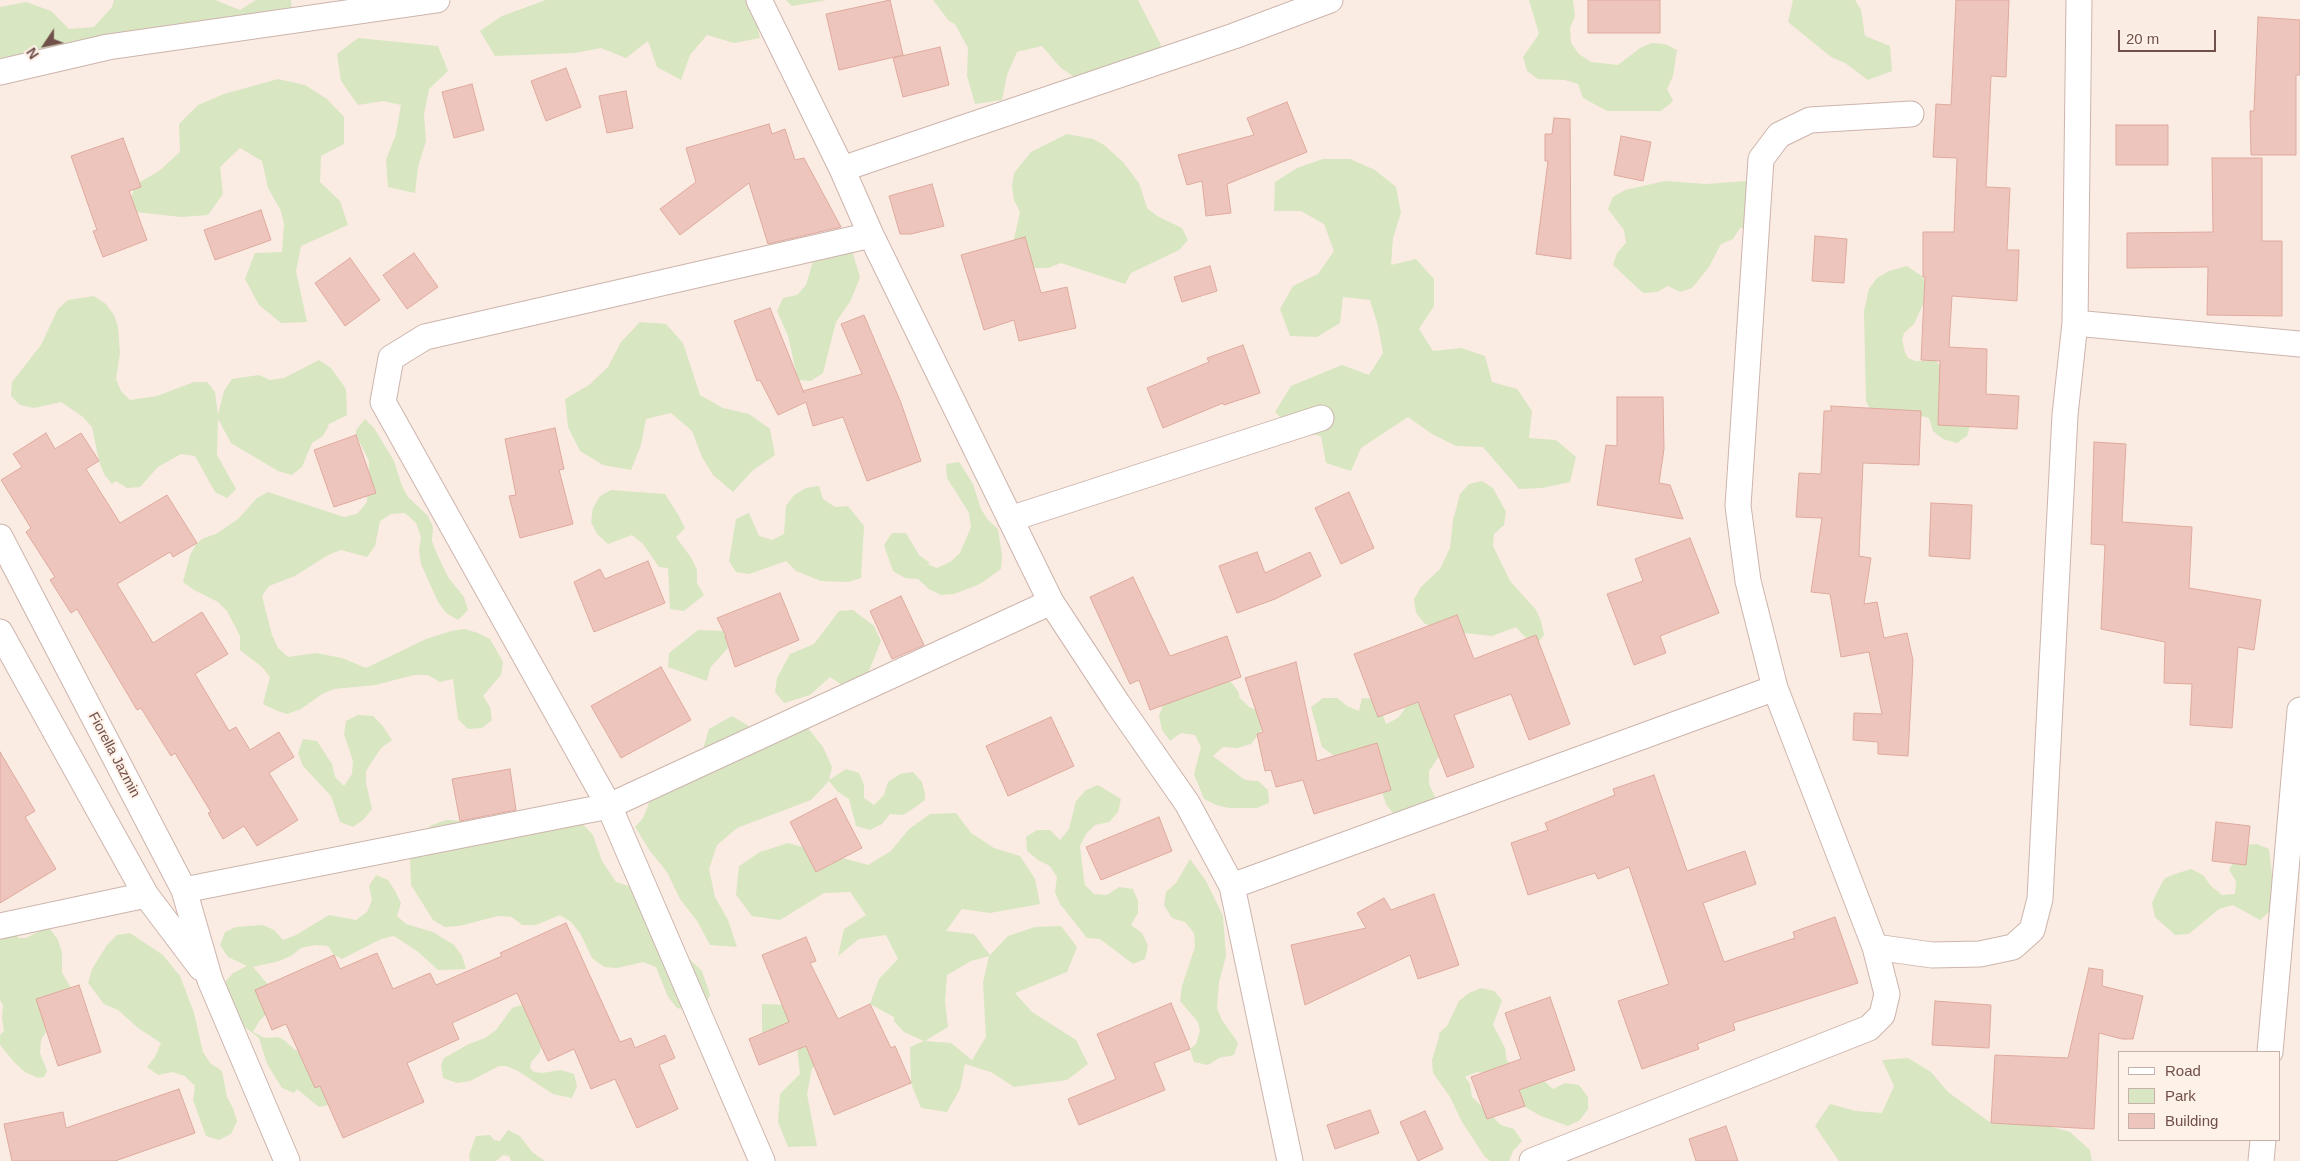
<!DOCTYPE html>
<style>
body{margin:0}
#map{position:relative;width:2300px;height:1161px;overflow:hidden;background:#faece2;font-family:Helvetica,sans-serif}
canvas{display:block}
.legend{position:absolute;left:2118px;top:1051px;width:162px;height:90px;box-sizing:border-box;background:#fef1e8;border:1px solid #c5b1a9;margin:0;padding:6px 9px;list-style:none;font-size:15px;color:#70504a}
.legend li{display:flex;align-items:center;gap:10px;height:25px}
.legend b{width:25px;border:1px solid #c5b1a9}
.north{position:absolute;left:20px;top:20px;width:50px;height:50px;-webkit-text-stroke:4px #fef1e8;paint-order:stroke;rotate:236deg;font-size:14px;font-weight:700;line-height:20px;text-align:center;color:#70504a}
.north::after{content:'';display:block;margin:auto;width:18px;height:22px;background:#70504a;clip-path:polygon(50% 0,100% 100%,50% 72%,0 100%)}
.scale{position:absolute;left:2118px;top:30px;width:98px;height:22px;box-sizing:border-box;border:2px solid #70504a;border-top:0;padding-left:6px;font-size:15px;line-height:18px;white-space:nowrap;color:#70504a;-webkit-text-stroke:4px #fef1e8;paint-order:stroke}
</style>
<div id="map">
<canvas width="2300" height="1161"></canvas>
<ul class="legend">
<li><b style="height:6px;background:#fff"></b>Road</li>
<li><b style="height:14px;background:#d8e6c2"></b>Park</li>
<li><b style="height:14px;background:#eec5bc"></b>Building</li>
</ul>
<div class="north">N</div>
<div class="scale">20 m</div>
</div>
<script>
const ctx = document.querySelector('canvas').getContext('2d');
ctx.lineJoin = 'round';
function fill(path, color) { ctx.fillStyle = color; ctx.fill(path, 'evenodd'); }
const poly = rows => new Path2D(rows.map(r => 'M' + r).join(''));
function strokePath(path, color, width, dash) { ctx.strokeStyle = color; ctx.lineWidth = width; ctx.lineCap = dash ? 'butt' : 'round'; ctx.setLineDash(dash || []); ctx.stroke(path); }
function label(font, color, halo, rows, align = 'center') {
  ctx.font = font + ' Helvetica,sans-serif'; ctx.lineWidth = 4; ctx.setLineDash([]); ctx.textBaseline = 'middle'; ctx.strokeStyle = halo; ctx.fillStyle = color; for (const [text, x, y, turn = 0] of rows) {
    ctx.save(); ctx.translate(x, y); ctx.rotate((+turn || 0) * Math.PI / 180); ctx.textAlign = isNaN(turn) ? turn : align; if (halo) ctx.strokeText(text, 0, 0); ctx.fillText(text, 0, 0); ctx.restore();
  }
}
const green = poly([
 [114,0,215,0,240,10,256,0,291,0,293,22,202,42,177,50,16,66,0,58,0,7,26,2,51,11,69,29,94,27,112,7],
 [546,0,747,0,754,11,760,38,734,43,707,35,690,55,681,80,657,67,648,41,626,58,601,48,575,53,495,56,480,31,502,16],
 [786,0,827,0,792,6],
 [933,0,1138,0,1161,45,1158,70,1081,82,1060,67,1042,46,1017,52,1007,75,1002,100,975,104,967,76,968,48,955,24,949,21],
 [1529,0,1573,0,1575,16,1570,28,1571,43,1579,54,1591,62,1618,65,1640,48,1652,43,1665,44,1677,50,1673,76,1667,89,1673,100,1671,103,1661,111,1607,111,1583,98,1578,84,1565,80,1538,79,1527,71,1523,57,1539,34],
 [1793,0,1855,0,1861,10,1865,36,1890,46,1892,71,1868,80,1845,63,1831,57,1788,22],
 [358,38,438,46,448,71,429,89,424,114,426,141,418,167,415,193,388,187,386,160,396,134,401,105,383,101,358,105,341,81,337,54],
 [278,79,305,85,327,99,344,117,344,144,321,156,320,182,340,201,348,225,301,246,296,271,307,322,281,323,259,305,245,279,255,253,282,252,284,224,281,211,268,188,262,161,240,148,220,167,223,194,208,215,181,217,127,211,135,185,159,171,180,152,179,124,198,105,224,94],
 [1067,134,1093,139,1104,145,1123,162,1139,183,1147,208,1157,216,1182,228,1188,240,1179,250,1131,273,1125,284,1061,263,1048,268,1035,268,1022,265,1015,253,1014,239,1020,212,1014,200,1012,186,1014,173,1031,152],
 [1323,159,1350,159,1375,170,1396,187,1401,213,1393,238,1391,265,1416,259,1434,279,1434,306,1419,329,1433,351,1461,348,1485,356,1492,382,1517,389,1532,411,1529,438,1556,440,1576,457,1570,482,1542,488,1519,489,1483,447,1456,446,1432,434,1408,417,1361,448,1351,471,1326,463,1321,436,1295,431,1275,412,1291,386,1342,365,1369,375,1383,353,1378,326,1370,300,1343,297,1340,323,1317,337,1290,336,1280,309,1293,286,1318,274,1334,251,1324,224,1301,211,1274,211,1275,182,1297,168],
 [1665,181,1706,184,1746,181,1755,191,1753,227,1740,228,1733,239,1721,244,1709,267,1692,288,1680,292,1668,286,1657,292,1643,293,1613,265,1617,253,1626,243,1624,230,1608,209,1613,197,1625,190],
 [852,251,860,277,851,300,836,322,823,373,811,381,798,380,788,336,777,311,783,298,797,295,806,285,814,258],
 [1907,266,1923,277,1927,288,1925,300,1914,324,1904,333,1902,340,1905,352,1908,358,1915,361,1936,361,1940,366,1971,422,1967,436,1957,443,1943,439,1933,431,1929,418,1922,416,1920,422,1872,414,1866,401,1864,311,1869,289,1877,278,1889,271],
 [94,296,106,304,114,315,118,327,120,353,116,379,121,391,130,400,157,396,194,382,207,382,215,392,218,415,224,391,232,379,259,375,270,380,284,378,319,360,331,368,346,389,347,415,327,425,329,425,323,436,312,443,302,467,292,475,278,471,231,443,218,419,217,455,236,489,227,498,215,492,195,456,181,454,158,467,140,487,127,488,116,481,112,484,104,474,99,461,92,427,83,417,61,402,34,408,20,405,11,396,12,382,41,345,58,309,68,300],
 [640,322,666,324,683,343,700,395,723,408,749,414,770,429,775,455,752,471,733,492,713,475,702,457,692,431,671,413,646,419,641,445,631,470,603,465,580,451,568,427,565,399,589,385,608,367,621,342],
 [365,419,374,428,394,461,402,486,408,497,428,516,433,527,432,541,437,554,448,577,464,597,468,610,458,620,446,613,438,602,421,564,419,550,421,537,416,523,405,513,391,514,380,521,375,546,367,557,341,550,328,555,295,576,269,586,262,596,272,635,278,648,288,657,316,653,342,658,366,668,426,639,451,631,465,629,478,633,490,639,503,662,501,675,483,696,490,707,492,720,482,728,468,729,458,719,453,679,440,682,428,675,414,675,375,685,334,689,322,694,301,709,287,714,275,710,263,704,270,677,262,667,240,650,240,636,227,611,218,602,194,590,183,582,190,555,197,543,204,538,216,534,238,519,257,498,268,492,344,517,357,514,367,502,369,461,356,435,356,430],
 [959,462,973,484,981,509,988,520,998,529,1002,556,1001,569,980,584,954,594,941,595,929,589,918,579,905,578,893,571,884,545,892,533,906,533,919,555,930,563,927,564,937,568,950,562,960,553,971,527,969,513,947,478,946,464],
 [1482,481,1493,488,1506,512,1504,525,1494,534,1493,546,1510,581,1536,610,1541,621,1544,635,1536,645,1525,637,1516,627,1492,636,1465,633,1453,639,1424,623,1416,613,1414,599,1421,587,1440,569,1450,548,1453,520,1460,494,1469,484],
 [819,486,823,499,835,507,848,506,864,526,861,578,848,582,821,581,796,571,786,561,749,574,736,572,729,561,736,519,749,513,759,536,772,540,784,534,786,506,794,495,806,488],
 [611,490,665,494,679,516,685,528,676,537,692,559,697,570,697,583,704,595,684,611,670,609,668,568,659,567,643,544,632,535,608,544,597,534,591,522,593,508,600,496],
 [853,610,874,626,881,641,866,678,842,685,830,677,810,695,784,703,775,692,777,678,790,654,814,644,839,611],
 [698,630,724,631,728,648,710,668,707,681,668,667,669,653],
 [1221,675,1232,683,1239,693,1239,697,1249,707,1261,712,1266,724,1251,744,1237,748,1223,747,1213,756,1245,780,1258,781,1268,790,1269,803,1257,808,1229,808,1216,805,1204,799,1194,774,1201,747,1195,735,1181,733,1170,741,1162,730,1159,716,1164,703],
 [1323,698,1337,698,1347,706,1359,711,1362,698,1377,699,1386,724,1398,718,1406,707,1418,702,1443,750,1429,771,1429,784,1440,808,1394,815,1386,804,1381,789,1346,755,1333,755,1322,747,1311,707],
 [358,715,373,716,382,725,392,740,381,748,366,771,366,783,372,809,364,819,353,827,340,822,331,796,303,766,298,753,303,739,317,741,332,764,335,777,344,786,352,774,353,761,344,734,346,721],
 [732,716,754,729,807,727,823,747,832,767,829,780,846,769,859,773,864,785,864,798,874,805,884,795,888,782,900,774,913,772,922,782,925,794,925,800,914,808,903,815,890,814,882,824,870,830,856,826,849,799,837,791,829,781,811,800,737,828,717,845,709,869,715,897,728,920,737,947,710,945,697,921,680,899,667,872,650,851,635,827,643,818,653,793,701,756,709,729],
 [1098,785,1121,799,1118,812,1109,822,1095,825,1086,834,1080,846,1083,872,1085,885,1094,894,1107,895,1119,887,1133,889,1138,901,1138,913,1131,925,1142,933,1148,946,1145,959,1133,964,1100,939,1087,938,1060,904,1055,892,1057,877,1050,866,1038,860,1027,851,1026,837,1037,830,1050,830,1060,840,1069,829,1076,801,1086,790],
 [956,813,971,833,994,848,1020,856,1035,879,1040,904,990,913,962,909,946,931,974,934,990,955,1008,936,1035,927,1061,926,1077,947,1067,972,1015,993,1032,1012,1076,1040,1088,1064,1067,1080,1014,1087,991,1072,965,1064,960,1089,947,1112,921,1108,911,1083,910,1047,924,1041,904,1032,894,1021,894,1017,870,1004,879,979,898,959,886,935,859,939,838,956,844,929,866,915,850,892,824,893,780,920,752,916,736,895,739,866,760,852,788,843,868,865,891,851,909,829,930,814],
 [989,956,983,983,986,1037,972,1060,951,1043,925,1041,948,1027,945,1002,947,975,971,961],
 [576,817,593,835,602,861,616,882,641,890,683,953,702,971,710,995,704,1007,691,1011,677,1008,668,997,656,967,643,962,617,968,604,967,592,958,580,933,571,922,560,915,536,925,522,925,512,917,498,916,459,926,445,927,433,920,411,885,410,858,421,833,432,825,446,820,484,822],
 [2257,844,2269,849,2275,901,2268,913,2260,920,2233,905,2219,909,2189,934,2175,935,2155,917,2152,903,2158,890,2165,878,2178,873,2191,869,2203,875,2211,886,2222,895,2235,894,2236,881,2229,870,2243,845],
 [1190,859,1206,881,1223,916,1226,956,1219,982,1217,1008,1222,1020,1238,1043,1234,1055,1219,1058,1208,1065,1194,1062,1190,1049,1196,1044,1200,1031,1198,1022,1180,1001,1182,986,1195,947,1194,933,1185,922,1172,918,1164,905,1166,892,1176,883],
 [376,875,388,880,395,891,401,903,397,916,406,924,433,932,454,945,462,956,466,969,438,970,417,951,394,936,381,939,342,959,334,955,328,946,315,945,301,948,291,956,279,961,253,967,272,989,274,1007,260,1020,253,1032,265,1038,278,1037,284,1040,294,1049,305,1055,329,1099,328,1105,319,1107,297,1089,294,1093,282,1088,267,1064,259,1038,237,1021,224,983,233,973,247,966,228,957,220,945,225,932,236,927,263,925,274,930,283,940,296,935,329,915,356,920,367,912,372,900,369,886],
 [44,929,50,929,58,940,62,953,62,973,72,989,41,1040,40,1053,47,1071,44,1077,38,1078,25,1072,15,1063,0,1045,0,1035,4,1031,2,1018,3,1005,0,1000,0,932,14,934,19,938,26,938],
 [130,933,163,955,180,976,194,1013,203,1052,210,1063,222,1071,227,1097,233,1108,237,1121,231,1134,219,1140,206,1136,193,1100,195,1086,185,1076,172,1072,158,1075,147,1067,155,1057,161,1043,138,1028,118,1010,104,1004,88,983,92,969,107,945,117,935],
 [1481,988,1494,991,1502,1000,1493,1025,1505,1048,1507,1061,1543,1080,1553,1089,1565,1083,1579,1085,1588,1097,1588,1109,1580,1120,1568,1126,1541,1116,1518,1103,1489,1074,1477,1072,1465,1077,1470,1084,1472,1097,1501,1125,1514,1129,1522,1141,1513,1151,1509,1161,1490,1161,1485,1157,1462,1122,1450,1097,1433,1073,1432,1060,1440,1034,1437,1035,1447,1026,1459,1001,1469,993],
 [525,1004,537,1024,534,1030,541,1046,540,1052,531,1062,530,1068,534,1072,542,1073,561,1070,574,1074,577,1086,572,1098,553,1094,518,1071,506,1066,499,1066,470,1081,457,1083,443,1078,441,1065,444,1058,469,1044,485,1038,496,1030,512,1008],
 [762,1004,789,1005,819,1063,812,1068,807,1094,817,1146,788,1147,778,1122,780,1094,800,1074,797,1046,777,1027,762,1033],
 [1908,1058,1931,1072,1948,1092,1991,1123,2045,1125,2070,1132,2090,1150,2092,1161,1839,1161,1815,1126,1830,1104,1856,1111,1882,1113,1894,1086,1882,1060],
 [508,1130,520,1136,532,1152,545,1161,511,1161,509,1156,503,1155,496,1161,470,1161,469,1155,476,1136,490,1135,494,1140,500,1141]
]);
const building = poly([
 [890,0,903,55,839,70,826,14,890,0],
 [1588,0,1660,0,1660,33,1588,33,1588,0],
 [1956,0,2009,0,2006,77,1991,76,1986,187,2010,188,2007,250,2019,250,2017,301,1952,296,1949,347,1987,349,1986,394,2019,396,2017,429,1938,425,1940,361,1921,360,1925,277,1923,277,1923,232,1954,232,1957,158,1933,157,1936,104,1951,105,1956,0],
 [2258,17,2300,20,2300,75,2296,75,2296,155,2251,155,2250,111,2254,111,2258,17],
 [940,47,949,85,903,97,893,58,940,47],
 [566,68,581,107,546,121,531,81,566,68],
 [472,84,484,130,454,138,442,92,472,84],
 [626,91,633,128,607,133,599,96,626,91],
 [1287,102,1307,152,1227,184,1231,213,1206,216,1202,181,1187,185,1178,155,1254,135,1247,118,1287,102],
 [1554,118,1570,119,1571,259,1536,254,1548,161,1545,161,1545,134,1552,134,1554,118],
 [769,124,772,134,785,129,795,160,804,158,841,227,768,244,749,183,680,235,660,209,696,182,686,148,769,124],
 [2116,125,2168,125,2168,165,2116,165,2116,125],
 [1621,136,1651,142,1643,181,1614,175,1621,136],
 [123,138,141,187,129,191,147,240,103,257,93,231,97,230,71,156,123,138],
 [2212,158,2262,158,2262,241,2282,241,2282,316,2207,315,2208,267,2127,268,2127,233,2213,232,2212,158],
 [932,184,944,226,911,234,900,234,889,196,932,184],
 [261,210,271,240,215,260,204,230,261,210],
 [1815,236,1847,239,1844,283,1812,281,1815,236],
 [1025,237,1041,293,1067,287,1076,328,1019,341,1014,320,984,330,961,255,1025,237],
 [414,253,438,287,407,309,383,275,414,253],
 [350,258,380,300,345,326,315,283,350,258],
 [1210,266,1217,291,1182,302,1174,277,1210,266],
 [770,308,804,393,803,391,862,374,841,324,864,315,901,403,921,461,867,481,843,417,813,426,806,402,778,415,760,380,757,381,734,321,770,308],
 [1243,345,1260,393,1224,405,1223,403,1163,428,1147,388,1209,362,1207,358,1243,345],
 [1617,397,1663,397,1664,449,1659,483,1670,485,1683,519,1597,505,1606,445,1617,446,1617,397],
 [1831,406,1921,411,1919,465,1863,463,1859,556,1871,558,1864,604,1877,602,1884,638,1907,633,1913,660,1908,756,1878,754,1878,742,1853,740,1854,713,1882,714,1869,652,1841,657,1830,594,1811,592,1822,518,1796,517,1799,473,1821,474,1824,411,1831,411,1831,406],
 [555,428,564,469,559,470,573,524,520,538,509,496,516,495,505,439,555,428],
 [46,433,55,449,81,433,99,461,86,469,120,523,167,495,197,543,173,557,170,552,117,584,153,643,202,612,228,654,195,674,229,731,236,727,250,750,279,732,294,757,269,773,298,820,257,846,244,826,223,839,208,813,211,812,175,753,171,756,141,708,137,710,77,609,71,613,50,580,55,577,26,532,31,528,1,480,22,467,13,454,46,433],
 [356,435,376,493,334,507,314,450,356,435],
 [2094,442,2126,444,2122,522,2192,527,2189,588,2261,600,2254,650,2238,647,2232,728,2190,725,2192,684,2164,683,2165,642,2101,629,2105,545,2091,544,2094,442],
 [1349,492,1374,548,1341,564,1315,508,1349,492],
 [1931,503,1972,505,1970,559,1929,556,1931,503],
 [1690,538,1719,613,1660,636,1666,653,1634,665,1607,594,1643,581,1635,559,1690,538],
 [1257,552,1265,573,1310,552,1321,576,1275,599,1237,613,1219,566,1257,552],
 [648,561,665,603,594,632,574,582,600,569,605,579,648,561],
 [1133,577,1170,656,1227,636,1241,677,1150,710,1139,680,1130,684,1090,597,1133,577],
 [780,593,799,640,735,667,725,636,726,636,717,618,780,593],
 [901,596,924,645,892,659,870,611,901,596],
 [1457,615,1474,659,1536,635,1570,724,1529,740,1511,694,1454,715,1474,767,1447,777,1418,702,1378,717,1354,654,1457,615],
 [1296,662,1317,761,1377,743,1391,790,1314,814,1303,780,1276,787,1271,770,1265,771,1257,734,1263,732,1245,678,1296,662],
 [661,667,691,720,621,758,591,706,661,667],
 [1051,717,1074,766,1008,796,986,746,1051,717],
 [0,752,35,811,25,817,56,869,0,903,0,752],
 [510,769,516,810,460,821,452,779,510,769],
 [1654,775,1687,871,1745,851,1756,884,1703,903,1724,962,1795,938,1793,932,1835,917,1858,983,1733,1023,1735,1030,1697,1044,1699,1049,1642,1069,1618,1001,1669,984,1629,867,1598,879,1595,873,1528,895,1511,843,1548,830,1545,823,1615,795,1613,789,1654,775],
 [836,798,862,848,816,872,790,822,836,798],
 [1159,817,1172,851,1101,880,1086,847,1159,817],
 [2216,822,2250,826,2246,865,2212,861,2216,822],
 [1434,894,1459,965,1418,979,1410,955,1305,1005,1291,945,1366,928,1357,913,1384,898,1391,910,1434,894],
 [566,923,620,1042,631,1038,635,1048,665,1035,675,1058,659,1065,678,1109,637,1128,615,1079,591,1089,574,1049,548,1061,517,993,452,1023,459,1039,407,1063,424,1102,343,1138,320,1086,315,1088,286,1024,272,1030,255,990,334,955,340,969,377,953,393,989,430,973,436,985,502,956,500,953,566,923],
 [806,937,816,961,810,963,838,1019,870,1004,891,1048,895,1046,911,1083,834,1115,806,1046,759,1065,749,1039,789,1022,762,955,806,937],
 [2089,968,2103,970,2102,986,2143,996,2133,1039,2122,1039,2099,1033,2094,1129,1991,1123,1995,1055,2068,1058,2089,968],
 [79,985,101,1052,58,1066,36,999,79,985],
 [1550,997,1575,1070,1519,1090,1525,1106,1487,1119,1471,1077,1521,1059,1505,1013,1550,997],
 [1935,1001,1991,1005,1989,1048,1932,1045,1935,1001],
 [1171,1003,1190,1049,1154,1063,1165,1090,1079,1125,1068,1099,1116,1079,1097,1034,1171,1003],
 [179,1089,195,1133,115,1161,12,1161,4,1124,63,1112,66,1128,179,1089],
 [1370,1110,1379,1133,1335,1149,1327,1125,1370,1110],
 [1425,1111,1443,1149,1418,1161,1400,1122,1425,1111],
 [1726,1126,1738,1161,1696,1161,1689,1139,1726,1126]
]);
const minor = poly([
 [759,0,842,169,871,235,1051,602,1118,704,1187,803,1232,886,1290,1161],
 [0,72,108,47,437,0],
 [842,169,1234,36,1330,0],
 [871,235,425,337,391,358,383,402,609,806,1051,602],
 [2075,323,2300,344],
 [1010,519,1321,418],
 [0,537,184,890,210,980,287,1161],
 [0,632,146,895,201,968],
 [1232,886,1775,688],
 [184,890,609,806,762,1161],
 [0,926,146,895],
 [1875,947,1932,955,1980,954,2013,947,2032,930,2040,899,2065,415,2075,323,2079,0],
 [2270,1052,2300,710],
 [1532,1161,1869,1028,1882,1015,1887,994,1875,947,1775,688,1748,581,1738,506,1761,159,1779,135,1810,120,1911,114],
 [2261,1161,2263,1140]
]);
const streetNames = [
 ["Fiorella Jazmin",114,755,62]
];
fill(green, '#d8e6c2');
fill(building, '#eec5bc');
strokePath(building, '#dfa99d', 1);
strokePath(minor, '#cdb4ad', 27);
strokePath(minor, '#fff', 25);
label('14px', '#70504a', '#fef1e8', streetNames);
</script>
